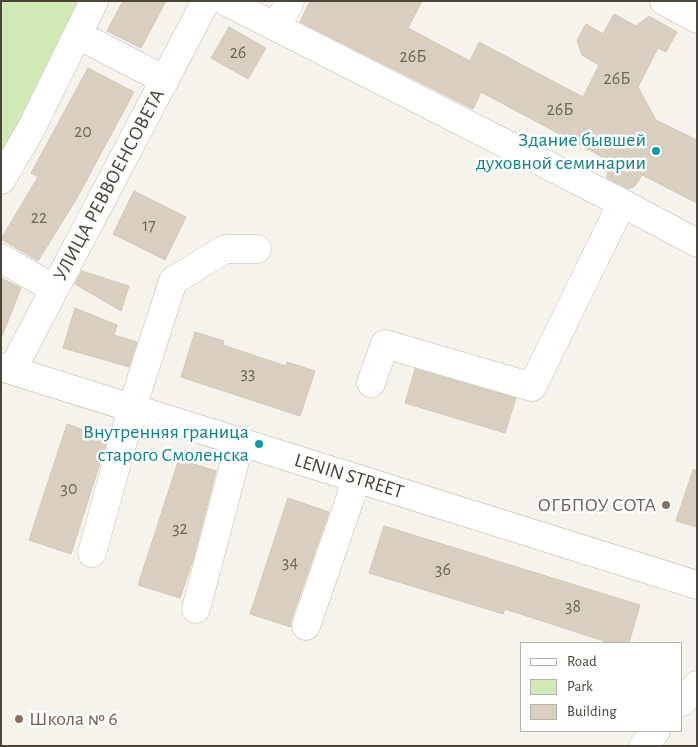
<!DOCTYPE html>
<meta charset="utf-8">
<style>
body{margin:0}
#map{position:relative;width:698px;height:747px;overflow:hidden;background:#f6f3ec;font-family:"Alegreya Sans",sans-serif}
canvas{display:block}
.frame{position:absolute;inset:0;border:2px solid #4b4439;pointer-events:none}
.legend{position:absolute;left:520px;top:642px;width:162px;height:90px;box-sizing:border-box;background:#fff;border:1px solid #b7b4b0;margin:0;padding:6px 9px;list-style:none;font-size:15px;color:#4b4439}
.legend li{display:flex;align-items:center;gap:10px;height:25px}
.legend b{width:25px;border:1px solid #b7b4b0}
</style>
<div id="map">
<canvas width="698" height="747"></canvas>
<div class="frame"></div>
<ul class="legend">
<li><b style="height:6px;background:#fff"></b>Road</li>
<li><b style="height:14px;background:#d2eab5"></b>Park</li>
<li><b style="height:14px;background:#d8cfc1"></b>Building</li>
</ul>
</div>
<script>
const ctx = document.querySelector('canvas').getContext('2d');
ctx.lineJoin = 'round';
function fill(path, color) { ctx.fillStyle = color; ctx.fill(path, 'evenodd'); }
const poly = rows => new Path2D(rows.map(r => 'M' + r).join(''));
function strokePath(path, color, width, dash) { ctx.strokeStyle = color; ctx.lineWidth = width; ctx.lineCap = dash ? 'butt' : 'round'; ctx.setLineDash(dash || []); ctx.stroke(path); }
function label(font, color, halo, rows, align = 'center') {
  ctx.font = font + ' "Alegreya Sans",sans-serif'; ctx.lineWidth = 5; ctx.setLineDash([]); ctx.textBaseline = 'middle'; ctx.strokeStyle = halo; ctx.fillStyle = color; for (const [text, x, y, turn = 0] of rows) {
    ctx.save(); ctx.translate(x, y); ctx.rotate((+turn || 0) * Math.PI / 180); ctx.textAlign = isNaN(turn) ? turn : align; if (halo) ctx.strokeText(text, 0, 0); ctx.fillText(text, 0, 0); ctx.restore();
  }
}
const green = poly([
 [1,1,87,1,1,158]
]);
const building = poly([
 [123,1,166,1,141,48,107,31,123,1],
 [310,1,422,1,408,28,470,61,479,42,583,97,599,65,582,55,577,40,586,24,603,34,614,14,636,26,649,16,677,32,666,52,658,48,638,87,656,120,697,140,697,203,642,175,635,186,629,189,607,178,608,160,481,92,473,109,300,22,310,1],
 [229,27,266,48,248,79,211,58,229,27],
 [88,68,134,92,77,198,38,261,1,239,38,177,31,173,88,68],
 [134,191,186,217,165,260,113,234,134,191],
 [82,271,129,286,121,311,75,284,82,271],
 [1,278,21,288,2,336,1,336,1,278],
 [75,308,117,325,114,335,137,342,129,367,63,348,75,308],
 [195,332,224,341,223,345,286,366,287,362,315,371,300,416,181,377,195,332],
 [415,369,516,398,505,433,405,403,415,369],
 [67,424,108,438,71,554,29,540,67,424],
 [179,459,216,471,193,560,180,598,138,585,179,459],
 [693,470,697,470,697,527,676,521,693,470],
 [288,498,329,512,291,621,291,627,250,614,288,498],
 [384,526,640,605,629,643,610,643,505,609,503,614,369,573,384,526]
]);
const minor = poly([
 [225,1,622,203,532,387,385,344,371,383],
 [664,1,697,19],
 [276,27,290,1],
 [78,35,165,80],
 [1,180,30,131,94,1],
 [622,203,697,243],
 [1,258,54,289],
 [1,367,697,585],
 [12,370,206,1],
 [92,553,132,408,173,281,225,249,257,249],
 [196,609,240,442],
 [306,626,350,499,355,478],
 [682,702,697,685],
 [643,746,656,731]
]);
const markers = [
 [656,151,5,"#0f9aa8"],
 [259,444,5,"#0f9aa8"],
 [666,505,5,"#8d6e63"],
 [19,719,5,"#8d6e63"]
];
const numberNames = [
 ["26",238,53],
 ["26Б",413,57],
 ["26Б",617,79],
 ["26Б",560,110],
 ["20",83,132],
 ["22",39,218],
 ["17",149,226],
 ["33",248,374],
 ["30",69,489],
 ["32",180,529],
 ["34",290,563],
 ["36",443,570],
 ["38",573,607]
];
const cultureNames = [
 ["Здание бывшей",646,140],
 ["духовной семинарии",646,163],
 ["Внутренняя граница",249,432],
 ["старого Смоленска",249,455]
];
const streetNames = [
 ["УЛИЦА РЕВВОЕНСОВЕТА",109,185,-62],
 ["LENIN STREET",349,476,17]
];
const educationNames = [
 ["ОГБПОУ СОТА",656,505],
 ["Школа № 6",29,719,"left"]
];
fill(green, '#d2eab5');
fill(building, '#d8cfc1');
strokePath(building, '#d3c7b4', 1);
strokePath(minor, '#c2bbae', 29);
strokePath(minor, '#fff', 28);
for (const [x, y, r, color] of markers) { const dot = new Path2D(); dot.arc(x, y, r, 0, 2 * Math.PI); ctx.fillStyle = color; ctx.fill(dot); strokePath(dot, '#fff', 2); }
label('18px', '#6e675b', null, numberNames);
label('20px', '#0d838f', '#fff', cultureNames, 'right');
label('20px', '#4b4439', '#fff', streetNames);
label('20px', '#785e54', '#fff', educationNames, 'right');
</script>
